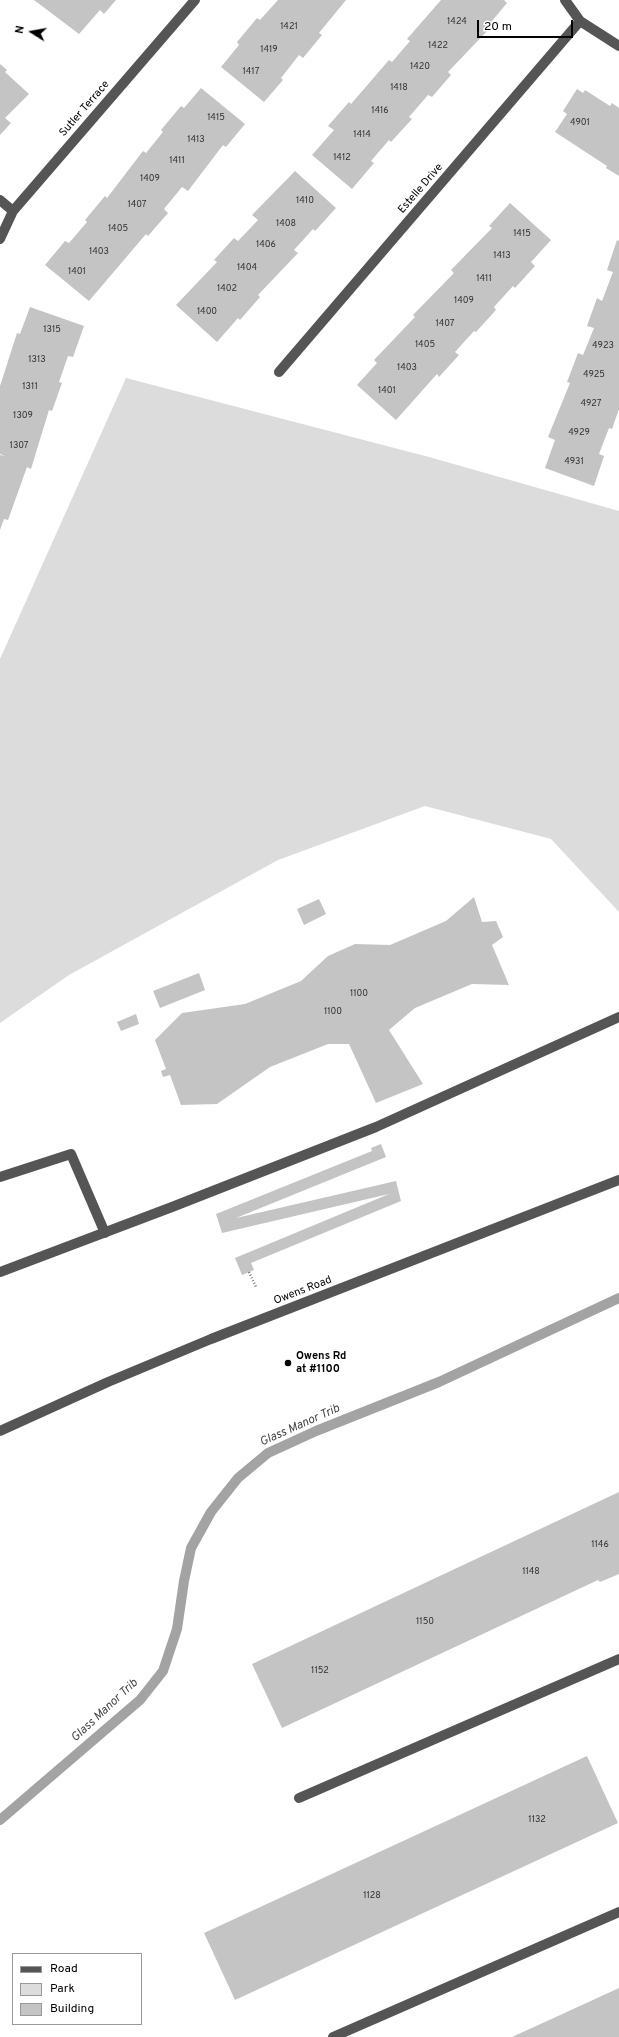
<!DOCTYPE html>
<style>
body{margin:0}
#map{position:relative;width:619px;height:2037px;overflow:hidden;background:#fff;font-family:Overpass,sans-serif}
canvas{display:block}
.legend{position:absolute;left:12px;top:1953px;width:130px;height:72px;box-sizing:border-box;background:#fff;border:1px solid #999;margin:0;padding:5px 7px;list-style:none;font-size:12px;color:#000}
.legend li{display:flex;align-items:center;gap:8px;height:20px}
.legend b{width:20px;border:1px solid #999}
.north{position:absolute;left:12px;top:12px;width:40px;height:40px;-webkit-text-stroke:3px #fff;paint-order:stroke;rotate:281deg;font-size:11px;font-weight:700;line-height:16px;text-align:center;color:#000}
.north::after{content:'';display:block;margin:auto;width:14px;height:18px;background:#000;clip-path:polygon(50% 0,100% 100%,50% 72%,0 100%)}
.scale{position:absolute;left:477px;top:20px;width:96px;height:18px;box-sizing:border-box;border:2px solid #000;border-top:0;padding-left:5px;font-size:12px;line-height:14px;white-space:nowrap;color:#000;-webkit-text-stroke:3px #fff;paint-order:stroke}
</style>
<div id="map">
<canvas width="619" height="2037"></canvas>
<ul class="legend">
<li><b style="height:5px;background:#555"></b>Road</li>
<li><b style="height:11px;background:#dcdcdc"></b>Park</li>
<li><b style="height:11px;background:#c4c4c4"></b>Building</li>
</ul>
<div class="north">N</div>
<div class="scale">20 m</div>
</div>
<script>
const ctx = document.querySelector('canvas').getContext('2d');
ctx.lineJoin = 'round';
function fill(path, color) { ctx.fillStyle = color; ctx.fill(path, 'evenodd'); }
const poly = rows => new Path2D(rows.map(r => 'M' + r).join(''));
function strokePath(path, color, width, dash) { ctx.strokeStyle = color; ctx.lineWidth = width; ctx.lineCap = dash ? 'butt' : 'round'; ctx.setLineDash(dash || []); ctx.stroke(path); }
function label(font, color, halo, rows, align = 'center') {
  ctx.font = font + ' Overpass,sans-serif'; ctx.lineWidth = 4; ctx.setLineDash([]); ctx.textBaseline = 'middle'; ctx.strokeStyle = halo; ctx.fillStyle = color; for (const [text, x, y, turn = 0] of rows) {
    ctx.save(); ctx.translate(x, y); ctx.rotate((+turn || 0) * Math.PI / 180); ctx.textAlign = isNaN(turn) ? turn : align; if (halo) ctx.strokeText(text, 0, 0); ctx.fillText(text, 0, 0); ctx.restore();
  }
}
const green = poly([
 [126,378,429,457,619,511,619,912,551,839,425,806,278,860,69,975,0,1023,0,659]
]);
const stream = poly([
 [0,1820,140,1700,163,1671,177,1629,184,1581,191,1548,211,1512,238,1478,268,1453,316,1431,439,1382,619,1298]
]);
const building = poly([
 [34,0,116,0,104,14,100,10,79,34],
 [278,0,346,0,319,33,322,35,303,58,299,55,281,78,283,80,264,102,221,67,239,45,237,42,257,18,260,20],
 [441,0,504,0,507,3,487,27,489,29,448,72,451,75,432,97,428,95,409,117,412,119,391,142,389,140,371,161,374,163,352,189,312,155,334,130,328,126,349,102,351,104,389,60,392,62,410,41,407,39],
 [0,64,7,70,5,72,29,94,5,118,11,123,0,135],
 [201,88,245,124,226,147,223,145,188,191,182,187,164,209,168,213,148,236,146,234,89,301,45,265,65,241,69,243,87,222,85,220,105,196,107,198,143,151,146,153,163,132,161,130,181,106,184,108],
 [577,89,583,93,585,90,610,106,612,103,619,108,619,176,606,168,607,166,555,132,567,114,563,111],
 [295,171,336,208,315,231,313,229,294,250,298,253,258,295,260,297,240,320,238,318,217,342,176,305,217,262,214,260,234,238,238,241,258,220,252,215],
 [510,203,551,240,531,262,535,266,515,288,513,286,494,307,496,310,476,332,474,331,455,352,459,355,439,377,437,374,396,420,357,385,377,363,374,360,415,317,413,315,454,273,451,270,492,228,489,226],
 [617,240,619,241,619,409,612,429,609,428,599,454,604,456,594,486,545,468,555,440,548,437,570,383,567,382,578,353,583,355,594,328,587,326,597,298,602,301,613,272,607,270],
 [30,307,84,326,73,357,68,356,59,382,62,383,52,411,49,410,31,469,27,467,8,520,4,519,0,530,0,455,5,456,0,454,0,386,17,333,20,334],
 [474,897,482,922,496,921,503,937,492,945,509,985,472,984,415,1008,389,1030,423,1084,376,1103,349,1044,328,1044,270,1067,217,1104,181,1105,170,1075,163,1077,161,1071,166,1069,155,1040,182,1013,245,1004,301,981,328,956,355,944,390,945,446,921],
 [319,899,326,914,304,925,297,909],
 [199,973,205,990,160,1008,153,991],
 [136,1014,139,1024,121,1031,117,1022],
 [381,1144,386,1157,236,1218,396,1181,401,1201,251,1263,254,1270,242,1275,235,1258,389,1194,222,1233,216,1214,372,1151,371,1148],
 [619,1492,619,1574,600,1582,598,1580,282,1728,252,1664],
 [587,1756,618,1823,235,2000,204,1933],
 [619,1988,619,2037,512,2037,558,2016]
]);
const path = poly([
 [249,1272,256,1287]
]);
const minor = poly([
 [565,0,580,21,619,46],
 [0,200,13,211],
 [0,239,13,211,195,0],
 [279,372,580,21],
 [0,1177,71,1154,105,1233],
 [0,1272,172,1207,376,1127,619,1017],
 [0,1431,108,1382,211,1339,619,1180],
 [299,1798,619,1659],
 [333,2037,619,1912]
]);
const markers = [
 [288,1363,4,"#000"]
];
const numberNames = [
 ["1424",457,22],
 ["1421",289,27],
 ["1422",438,46],
 ["1419",269,50],
 ["1420",420,67],
 ["1417",251,72],
 ["1418",399,88],
 ["1416",380,111],
 ["1415",216,118],
 ["4901",580,123],
 ["1414",362,135],
 ["1413",196,140],
 ["1412",342,158],
 ["1411",177,161],
 ["1409",150,179],
 ["1410",305,201],
 ["1407",137,205],
 ["1408",286,224],
 ["1405",118,229],
 ["1415",522,234],
 ["1406",266,245],
 ["1403",99,252],
 ["1413",502,256],
 ["1404",247,268],
 ["1401",77,272],
 ["1411",484,279],
 ["1402",227,289],
 ["1409",464,301],
 ["1400",207,312],
 ["1407",445,324],
 ["1315",52,330],
 ["1405",425,345],
 ["4923",603,346],
 ["1313",37,360],
 ["1403",407,368],
 ["4925",594,375],
 ["1311",30,387],
 ["1401",387,391],
 ["4927",591,404],
 ["1309",23,416],
 ["4929",579,433],
 ["1307",19,446],
 ["4931",574,462],
 ["1100",359,994],
 ["1100",333,1012],
 ["1146",600,1545],
 ["1148",531,1572],
 ["1150",425,1622],
 ["1152",320,1671],
 ["1132",537,1820],
 ["1128",372,1896]
];
const streetNames = [
 ["Sutler Terrace",85,109,-49],
 ["Estelle Drive",421,189,-49],
 ["Owens Road",303,1291,-21]
];
const poiNames = [
 ["Owens Rd",296,1357],
 ["at #1100",296,1370]
];
const waterNames = [
 ["Glass Manor Trib",300,1426,-24],
 ["Glass Manor Trib",105,1711,-43]
];
fill(green, '#dcdcdc');
strokePath(stream, '#a3a3a3', 10);
fill(building, '#c4c4c4');
strokePath(path, '#777', 2.5, [1, 2]);
strokePath(minor, '#555', 10);
for (const [x, y, r, color] of markers) { const dot = new Path2D(); dot.arc(x, y, r, 0, 2 * Math.PI); ctx.fillStyle = color; ctx.fill(dot); strokePath(dot, '#fff', 1.5); }
label('9px', '#313131', null, numberNames);
label('11px', '#000', '#fff', streetNames);
label('bold 11px', '#000', '#fff', poiNames, 'left');
label('italic 12px', '#444', '#fff', waterNames);
</script>
